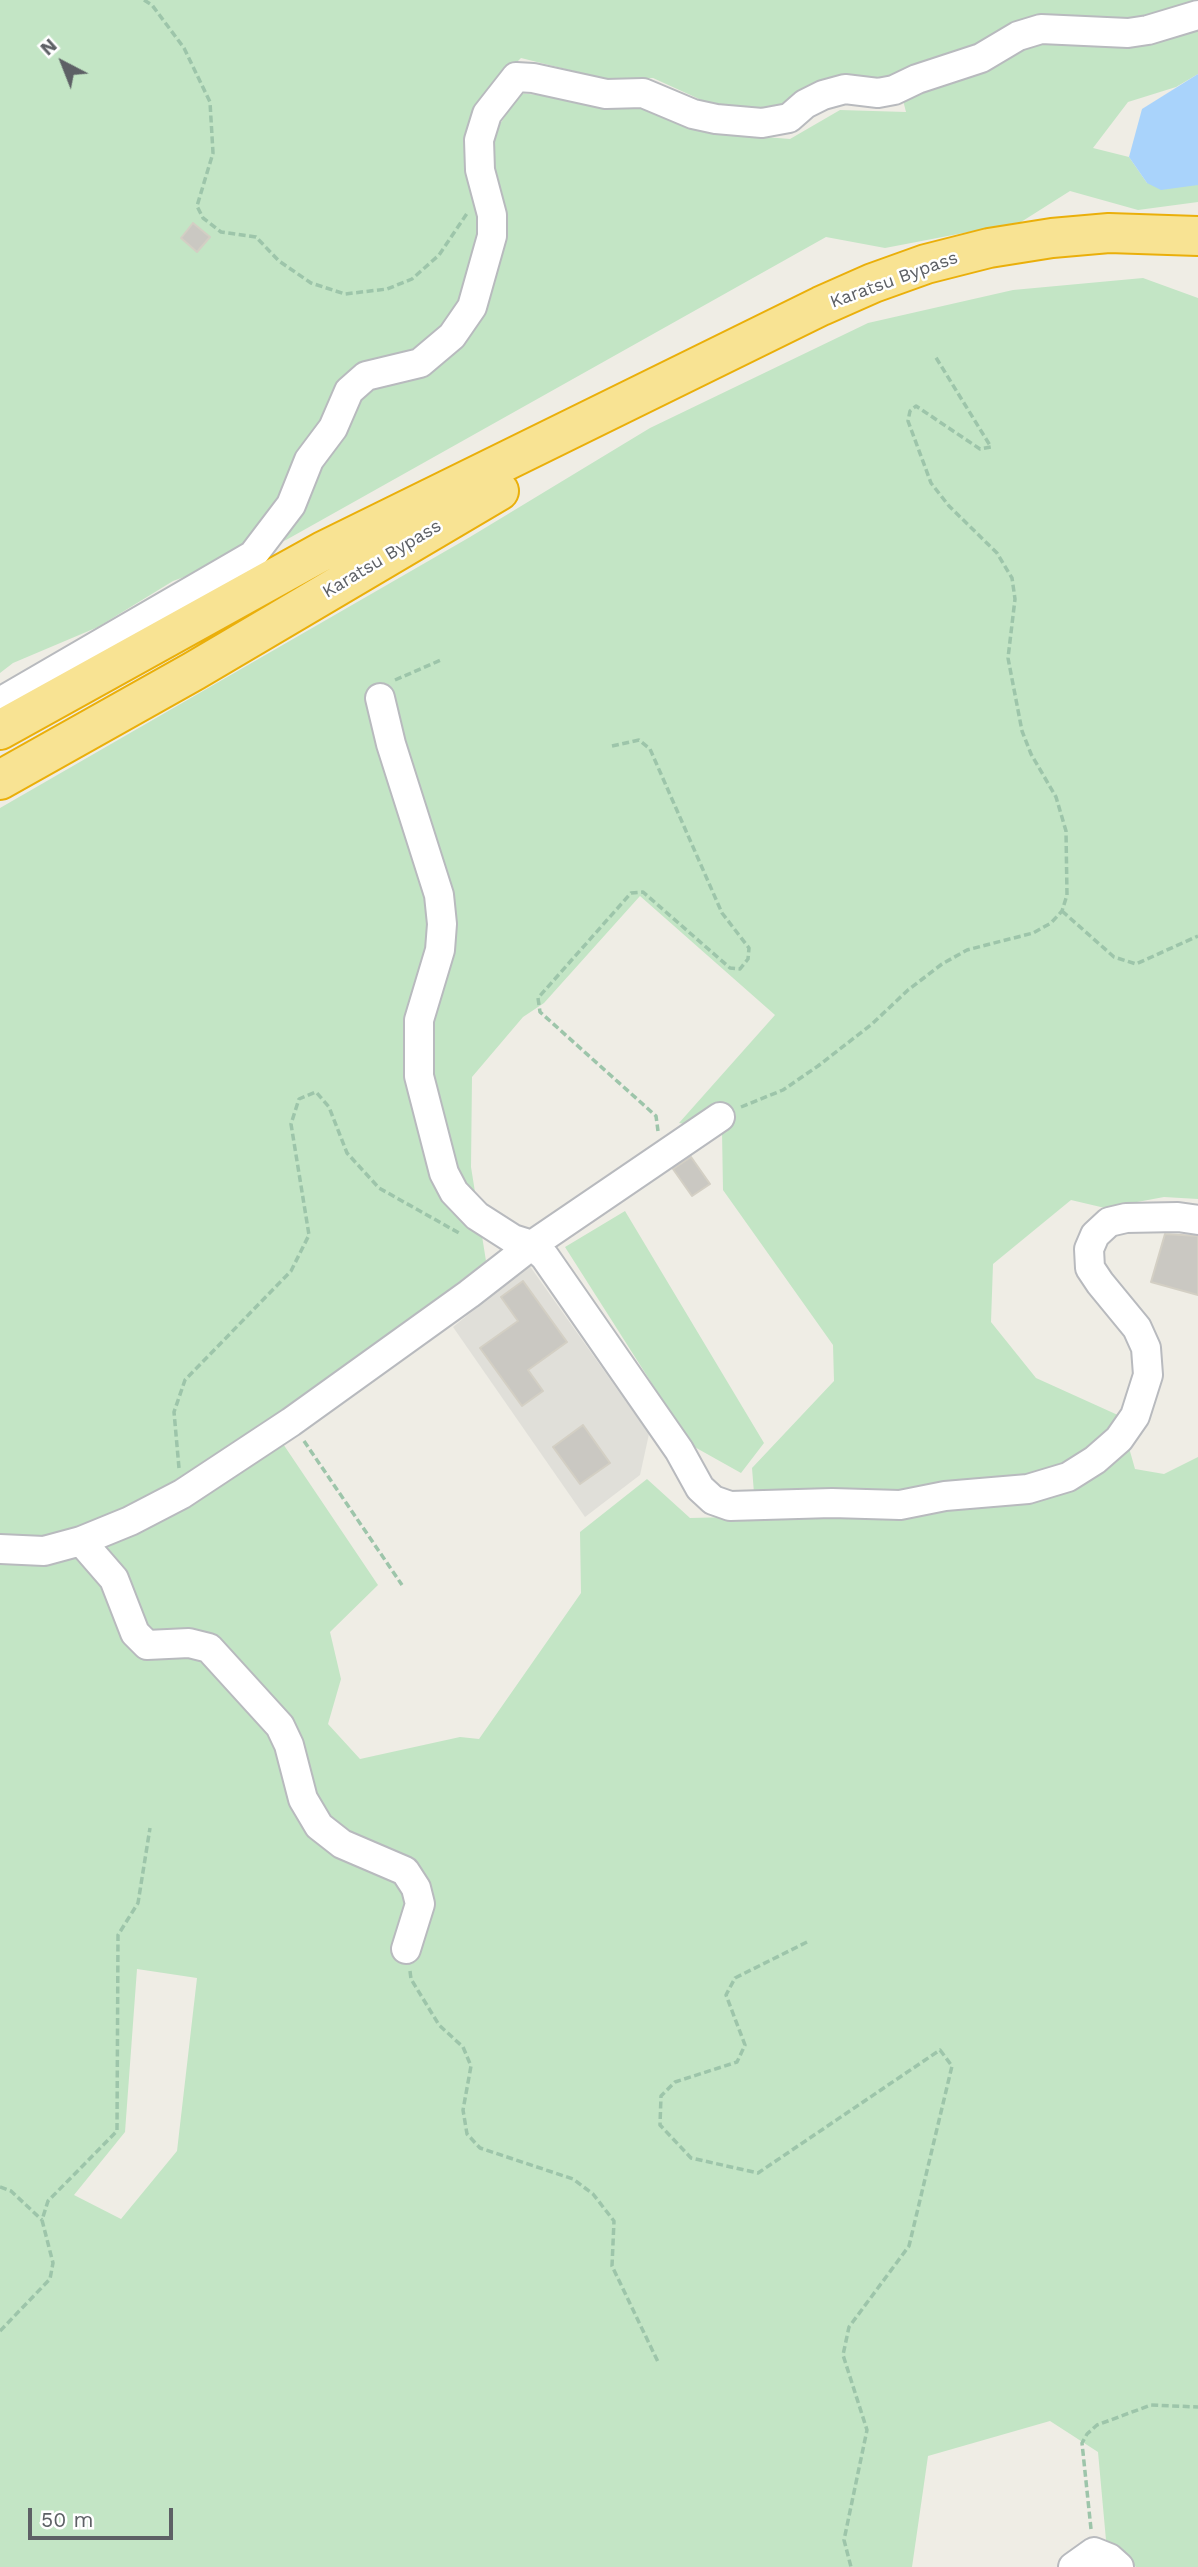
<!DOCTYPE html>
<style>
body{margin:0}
#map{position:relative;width:1198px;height:2567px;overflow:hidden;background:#efede5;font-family:"Work Sans",sans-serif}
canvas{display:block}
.north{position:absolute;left:28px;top:28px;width:70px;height:70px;-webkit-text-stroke:5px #fff;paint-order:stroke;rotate:318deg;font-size:19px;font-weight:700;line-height:28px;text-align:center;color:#5d6065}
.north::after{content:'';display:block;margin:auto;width:24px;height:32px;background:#5d6065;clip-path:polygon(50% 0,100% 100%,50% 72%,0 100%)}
.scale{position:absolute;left:28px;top:2508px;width:145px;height:32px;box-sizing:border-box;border:4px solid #5d6065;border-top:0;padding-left:9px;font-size:21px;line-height:24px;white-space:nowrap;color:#5d6065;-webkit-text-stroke:5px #fff;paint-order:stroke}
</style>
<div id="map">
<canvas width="1198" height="2567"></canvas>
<div class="north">N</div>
<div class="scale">50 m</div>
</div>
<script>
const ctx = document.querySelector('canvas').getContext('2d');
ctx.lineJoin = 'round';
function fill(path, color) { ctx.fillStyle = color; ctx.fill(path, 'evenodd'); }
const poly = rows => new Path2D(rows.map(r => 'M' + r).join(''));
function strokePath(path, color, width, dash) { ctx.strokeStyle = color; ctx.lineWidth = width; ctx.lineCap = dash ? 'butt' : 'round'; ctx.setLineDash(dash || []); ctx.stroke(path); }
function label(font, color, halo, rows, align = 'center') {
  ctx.font = font + ' "Work Sans",sans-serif'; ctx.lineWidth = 5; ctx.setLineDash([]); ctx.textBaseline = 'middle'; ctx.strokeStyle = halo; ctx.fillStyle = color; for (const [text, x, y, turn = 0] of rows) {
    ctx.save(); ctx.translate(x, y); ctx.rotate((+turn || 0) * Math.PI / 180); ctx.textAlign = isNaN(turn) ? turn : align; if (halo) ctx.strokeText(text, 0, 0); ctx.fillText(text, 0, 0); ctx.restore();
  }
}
const industrial = poly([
 [529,1265,649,1434,640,1475,585,1517,453,1327]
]);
const green = poly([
 [0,0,1198,0,1198,74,1176,87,1128,102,1093,148,1129,157,1147,183,1198,185,1198,202,1138,210,1070,191,1021,222,885,248,826,237,286,540,173,581,98,627,13,663,0,673],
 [521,58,605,79,653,78,721,109,784,108,899,84,906,112,840,110,790,139,715,133,639,106,520,93,489,141,503,249,488,233,471,136,503,76],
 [1143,278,1198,298,1198,1199,1164,1197,1105,1208,1071,1200,993,1264,991,1322,1036,1378,1120,1416,1135,1469,1164,1474,1198,1457,1198,2567,1136,2567,1106,2540,1098,2452,1050,2421,928,2456,912,2567,0,2567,0,808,470,537,650,428,868,323,1013,290],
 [640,896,775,1015,679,1123,722,1131,723,1190,833,1345,834,1381,752,1468,754,1493,899,1513,690,1518,647,1479,580,1532,581,1593,479,1739,460,1737,360,1759,328,1724,341,1679,330,1632,378,1585,271,1426,486,1261,471,1167,472,1077,523,1017,544,1003],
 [137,1969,197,1978,177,2151,121,2219,74,2195,125,2132],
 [625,1211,764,1443,741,1473,691,1445,565,1247]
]);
const water = poly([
 [1198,74,1198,185,1161,190,1147,183,1129,157,1142,109]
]);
const building = poly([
 [193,223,210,237,197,252,181,238,193,223],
 [691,1157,710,1184,692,1196,673,1169,691,1157],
 [1165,1234,1198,1236,1198,1295,1151,1282,1165,1234],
 [523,1281,567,1342,528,1370,543,1391,522,1406,480,1348,518,1321,501,1297,523,1281],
 [583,1425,610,1463,580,1484,553,1447,583,1425]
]);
const path = poly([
 [144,0,152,5,184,48,210,102,213,153,197,206,203,218,221,232,256,237,279,261,311,283,345,294,387,289,412,279,439,255,468,212],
 [395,680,441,660],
 [612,746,639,740,650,749,722,913,749,948,748,959,740,969,730,968,643,892,631,893,538,998,540,1012,656,1116,658,1131],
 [1062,911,1114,957,1136,964,1198,936],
 [741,1107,783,1090,818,1066,872,1024,908,990,942,964,967,950,1033,933,1051,923,1062,911,1067,895,1066,831,1056,797,1031,754,1022,731,1008,658,1015,599,1012,578,997,553,949,506,931,483,908,421,910,411,916,406,980,449,991,447,935,356],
 [304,1441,402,1585],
 [179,1468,174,1412,185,1380,291,1271,309,1235,291,1124,299,1099,316,1092,329,1107,347,1153,379,1188,459,1233],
 [807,1942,735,1978,726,1995,745,2045,737,2062,675,2082,661,2096,660,2125,691,2158,758,2173,940,2050,952,2066,909,2246,849,2327,843,2355,867,2430,844,2540,851,2567],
 [410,1971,411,1979,439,2025,463,2047,471,2066,463,2110,467,2134,480,2148,573,2179,593,2194,614,2221,612,2266,659,2364],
 [0,2187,11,2191,42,2220],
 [0,2331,50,2279,53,2263,42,2220,48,2201,117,2131,118,1935,138,1903,150,1828],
 [1091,2529,1082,2443,1087,2434,1097,2425,1151,2405,1198,2407]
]);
const minor = poly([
 [380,698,391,744,439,895,442,924,440,950,419,1020,419,1076,444,1173,454,1192,477,1216,513,1239,532,1245,545,1257,679,1450,700,1488,713,1500,730,1506,832,1503,900,1505,945,1496,1028,1489,1068,1477,1095,1460,1119,1439,1135,1416,1148,1375,1146,1348,1137,1328,1100,1283,1090,1268,1089,1249,1095,1235,1109,1222,1126,1218,1178,1217,1198,1220],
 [0,702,253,555,291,505,309,460,333,428,349,391,366,376,420,363,452,336,472,307,492,236,492,215,480,170,479,140,487,114,516,77,533,78,606,94,643,93,693,114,716,119,762,123,789,118,805,104,823,95,845,89,878,93,894,90,917,79,981,58,1018,36,1041,29,1128,33,1148,30,1198,15],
 [81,1541,114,1579,135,1633,147,1645,189,1643,209,1648,280,1726,289,1745,303,1799,319,1826,342,1844,405,1871,416,1888,420,1904,406,1949],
 [0,1549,44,1551,81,1541,130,1521,182,1494,291,1422,469,1294,532,1245,720,1117],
 [1073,2567,1094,2552,1109,2558,1119,2567]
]);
const highway = poly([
 [0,730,323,551,821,306,873,283,926,264,989,248,1052,238,1109,233,1198,236],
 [0,780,194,671,499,491]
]);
const streetNames = [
 ["Karatsu Bypass",894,280,-20],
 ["Karatsu Bypass",382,559,-31]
];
fill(industrial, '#e0dfd9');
fill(green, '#c3e5c5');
fill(water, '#a9d3fb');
fill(building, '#cac8c2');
strokePath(building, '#d3cfc4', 2);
strokePath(minor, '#b8babe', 32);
strokePath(highway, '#eaaf0a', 42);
strokePath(path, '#9dc5aa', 3.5, [7, 3.5]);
strokePath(minor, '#fff', 28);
strokePath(highway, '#f8e393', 38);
label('18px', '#5d6065', '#fff', streetNames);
</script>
